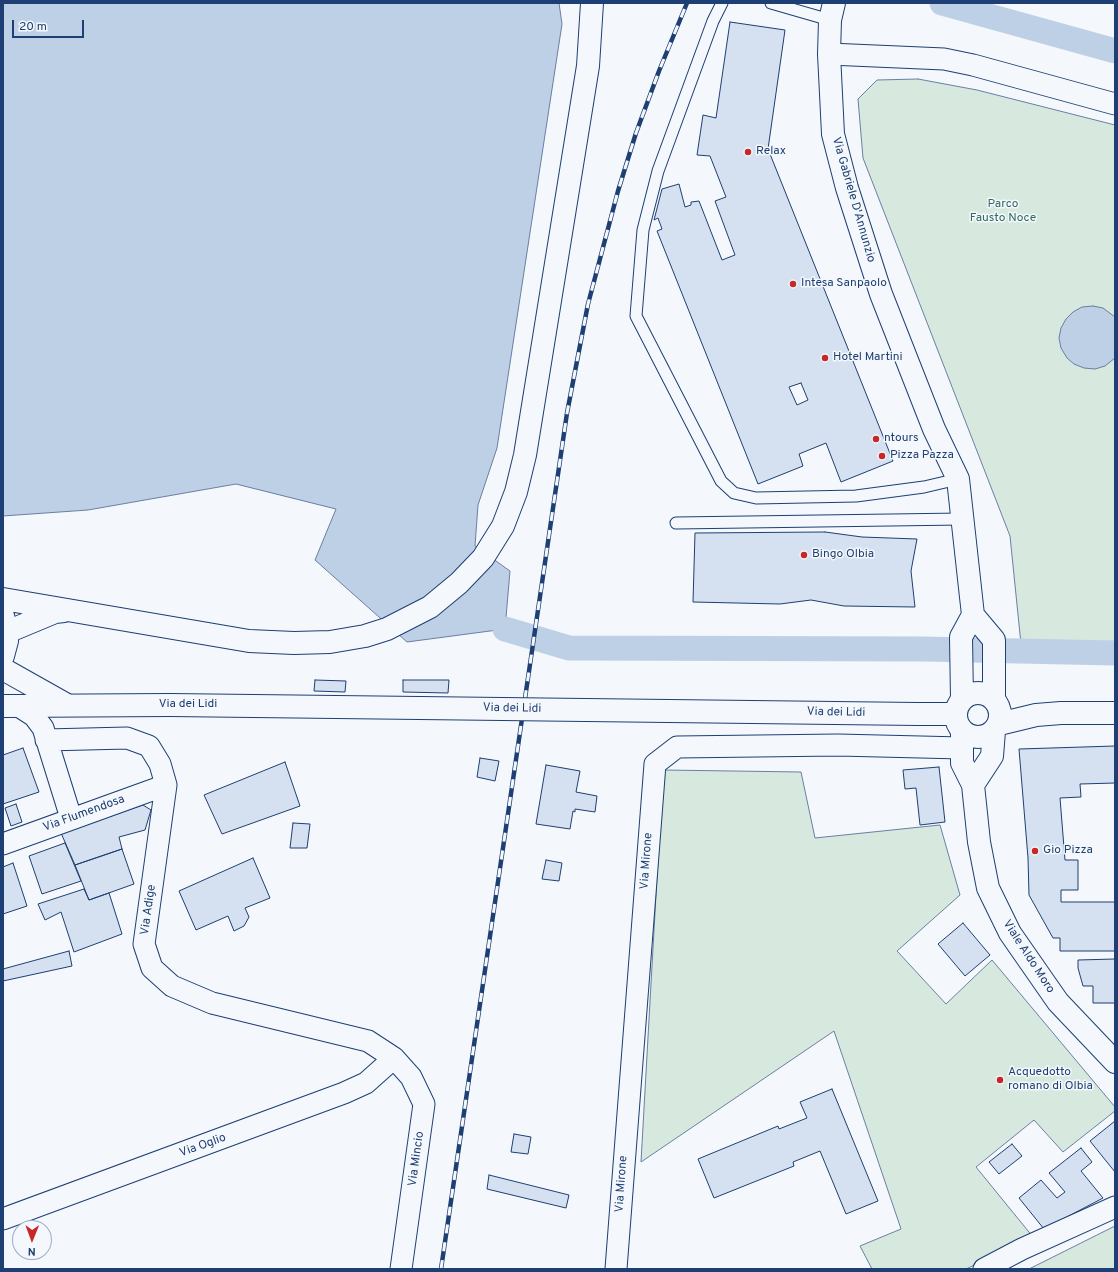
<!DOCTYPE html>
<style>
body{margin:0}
#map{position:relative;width:1118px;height:1272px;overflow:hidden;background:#f4f7fb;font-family:Overpass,sans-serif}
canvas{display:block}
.frame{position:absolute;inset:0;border:4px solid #1d3f73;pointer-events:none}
.north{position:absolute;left:12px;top:1220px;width:40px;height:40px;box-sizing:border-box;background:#f4f7fb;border:1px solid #9eadc5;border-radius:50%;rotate:181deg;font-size:11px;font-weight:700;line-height:16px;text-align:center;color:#1d3f73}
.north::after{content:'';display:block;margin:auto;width:14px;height:18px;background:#c62828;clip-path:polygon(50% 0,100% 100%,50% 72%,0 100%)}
.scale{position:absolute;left:12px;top:20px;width:72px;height:18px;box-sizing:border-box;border:2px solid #1d3f73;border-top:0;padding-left:5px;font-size:12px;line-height:14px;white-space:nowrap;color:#1d3f73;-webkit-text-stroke:3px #f4f7fb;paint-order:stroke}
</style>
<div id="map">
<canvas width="1118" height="1272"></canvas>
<div class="frame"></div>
<div class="north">N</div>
<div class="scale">20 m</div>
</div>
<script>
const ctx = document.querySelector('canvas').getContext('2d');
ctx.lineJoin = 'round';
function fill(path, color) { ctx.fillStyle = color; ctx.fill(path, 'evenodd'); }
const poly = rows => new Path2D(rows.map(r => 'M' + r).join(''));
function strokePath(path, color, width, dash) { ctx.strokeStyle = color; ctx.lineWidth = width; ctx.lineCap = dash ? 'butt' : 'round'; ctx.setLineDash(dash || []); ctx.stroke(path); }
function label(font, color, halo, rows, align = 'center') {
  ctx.font = font + ' Overpass,sans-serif'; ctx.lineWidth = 3; ctx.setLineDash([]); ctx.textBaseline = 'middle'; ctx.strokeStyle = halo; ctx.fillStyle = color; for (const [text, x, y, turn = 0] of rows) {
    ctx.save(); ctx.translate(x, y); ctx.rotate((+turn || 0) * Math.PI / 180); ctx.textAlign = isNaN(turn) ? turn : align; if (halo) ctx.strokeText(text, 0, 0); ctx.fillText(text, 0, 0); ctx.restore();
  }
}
const green = poly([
 [918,79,977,90,1115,125,1115,643,1021,644,1010,536,863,158,858,99,877,80,918,79],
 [663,770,801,772,815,838,940,825,960,895,897,951,946,1004,992,960,1115,1107,1115,1111,1063,1152,1034,1120,976,1167,1033,1237,966,1269,872,1269,860,1246,901,1229,834,1031,641,1162,663,770],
 [1115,1226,1115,1269,1029,1269,1115,1226]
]);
const water = poly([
 [3,3,559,3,562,24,497,448,478,505,475,546,510,571,505,629,407,642,315,560,336,509,236,484,88,510,3,516,3,3],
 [1093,306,1103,308,1115,317,1115,358,1105,366,1095,369,1084,368,1074,364,1067,358,1061,348,1059,338,1061,328,1066,319,1073,312,1082,307,1093,306]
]);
const canal = poly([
 [942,3,1115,51],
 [505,629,569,648,923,649,1115,653]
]);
const building = poly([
 [730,22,785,30,768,149,893,461,841,482,826,443,799,454,803,466,758,484,657,231,662,229,658,218,654,220,662,189,679,184,685,207,691,205,691,202,699,201,722,260,735,255,715,201,726,197,710,156,697,155,703,115,716,118,730,22],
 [801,383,808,400,797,405,789,387,801,383],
 [825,532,862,537,917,539,911,571,915,607,844,606,811,600,780,604,693,602,695,533,825,532],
 [315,680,346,681,345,692,314,691,315,680],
 [403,680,449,680,448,693,403,692,403,680],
 [1115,746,1115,783,1080,784,1081,797,1060,798,1065,860,1078,860,1078,890,1061,890,1061,902,1115,902,1115,951,1060,951,1060,938,1053,938,1029,895,1028,858,1019,749,1115,746],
 [23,748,39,792,3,804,3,755,23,748],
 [480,758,499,761,495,781,477,777,480,758],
 [285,762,300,806,222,834,204,795,285,762],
 [546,765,580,771,576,792,597,796,595,812,575,809,575,812,573,811,570,829,536,824,546,765],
 [939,767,945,822,920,825,916,788,905,789,903,770,939,767],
 [16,804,22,822,11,826,5,808,16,804],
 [143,805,151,810,145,830,119,837,122,849,75,865,61,833,143,805],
 [293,823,310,824,307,848,290,848,293,823],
 [65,843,81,881,42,894,29,856,65,843],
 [122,849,134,884,89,900,75,865,122,849],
 [253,858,270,898,245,908,249,917,244,926,234,931,228,916,196,930,179,891,253,858],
 [546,860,562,863,559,881,542,879,546,860],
 [13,863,27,906,3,914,3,867,13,863],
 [84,889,89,900,109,893,122,934,74,952,61,912,45,920,38,904,84,889],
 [963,923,990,955,965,976,938,944,963,923],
 [69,951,72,966,3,981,3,969,69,951],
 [1115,959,1115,1003,1093,1003,1093,986,1083,986,1078,968,1078,960,1115,959],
 [832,1089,878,1201,846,1214,820,1151,793,1162,794,1166,714,1198,698,1159,778,1126,779,1129,807,1118,800,1102,832,1089],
 [1115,1121,1115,1172,1090,1141,1115,1121],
 [514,1134,531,1137,528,1154,511,1152,514,1134],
 [1012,1144,1022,1156,999,1174,989,1162,1012,1144],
 [1081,1148,1092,1162,1081,1171,1103,1198,1044,1229,1019,1198,1041,1180,1057,1198,1065,1192,1049,1173,1081,1148],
 [489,1175,569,1195,566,1208,487,1189,489,1175]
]);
const lane = poly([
 [722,3,713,21,658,171,643,230,636,316,721,481,734,493,756,498,856,496,924,487,958,479],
 [771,3,830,20],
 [676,523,962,519]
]);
const street = poly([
 [829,54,944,59,973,65,1115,104],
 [20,707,34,716,43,728,71,818],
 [46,740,127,738,149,746,160,764,166,785,144,944,152,968,172,986,212,1003,368,1041,394,1058,411,1077,424,1104,401,1269],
 [3,844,166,785],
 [3,1219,344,1093,366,1083,394,1058],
 [616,1269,655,764,677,747,838,745,962,748],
 [984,1269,1022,1249,1115,1207]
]);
const secondary = poly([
 [834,3,830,20,829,54,833,134,847,188,881,294,934,429,958,479,973,615,994,640,994,699],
 [3,599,249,641,294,643,330,642,365,636,387,629,430,607,459,583,483,558,503,526,516,492,525,455,588,66,592,3],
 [3,616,7,632,7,641,3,656],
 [7,632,55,612,64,611],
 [3,669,67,705],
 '956 715a22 22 0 1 1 44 0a22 22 0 1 1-44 0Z',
 [962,699,961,637,973,615],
 [3,706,170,705],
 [918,714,955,714],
 [999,724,1036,715,1061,713,1115,713],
 [962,730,962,763,973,785,979,842,988,888,1010,933,1058,1002,1115,1062],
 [973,785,992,756,994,731]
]);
const rail = poly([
 [441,1269,567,413,588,304,618,191,636,133,659,71,687,3]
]);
const secondaryBridge = poly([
 [170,705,918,714]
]);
const markers = [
 [748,152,4,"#c62828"],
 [793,284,4,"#c62828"],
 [825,358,4,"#c62828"],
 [876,439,4,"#c62828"],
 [882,456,4,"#c62828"],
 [804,555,4,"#c62828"],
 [1035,851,4,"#c62828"],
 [1000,1080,4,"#c62828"]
];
const poiNames = [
 ["Relax",756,152],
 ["Intesa Sanpaolo",801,284],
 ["Hotel Martini",833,358],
 ["ntours",884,439],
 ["Pizza Pazza",890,456],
 ["Bingo Olbia",812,555],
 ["Gio Pizza",1043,851],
 ["Acquedotto",1008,1073],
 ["romano di Olbia",1008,1087]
];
const streetNames = [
 ["Via Gabriele D'Annunzio",853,200,74],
 ["Via dei Lidi",188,705],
 ["Via dei Lidi",512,709,1],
 ["Via dei Lidi",836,713,1],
 ["Via Flumendosa",84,814,-20],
 ["Via Mirone",647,861,-86],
 ["Via Adige",149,910,-82],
 ["Viale Aldo Moro",1028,957,57],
 ["Via Oglio",203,1146,-20],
 ["Via Mincio",417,1159,-82],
 ["Via Mirone",622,1184,-86]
];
const parkNames = [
 ["Parco",1003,205],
 ["Fausto Noce",1003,219]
];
fill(green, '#d7e8df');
strokePath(green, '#687fa3', 1);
fill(water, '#bed0e5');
strokePath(water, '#687fa3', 1);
strokePath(canal, '#bed0e5', 25);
fill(building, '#d5e0f0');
strokePath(building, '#1d3f73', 1);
strokePath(lane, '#1d3f73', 13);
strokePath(street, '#1d3f73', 23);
strokePath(secondary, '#1d3f73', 24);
strokePath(lane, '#f4f7fb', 11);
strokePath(street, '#f4f7fb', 21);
strokePath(secondary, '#f4f7fb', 22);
strokePath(rail, '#1d3f73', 4.5);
strokePath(rail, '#f4f7fb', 3, [9]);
strokePath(secondaryBridge, '#1d3f73', 24, []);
strokePath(secondaryBridge, '#f4f7fb', 22);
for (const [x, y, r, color] of markers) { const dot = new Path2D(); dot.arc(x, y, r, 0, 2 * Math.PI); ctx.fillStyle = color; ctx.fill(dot); strokePath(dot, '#f4f7fb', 1.5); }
label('12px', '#1d3f73', '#f4f7fb', poiNames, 'left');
label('12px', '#1d3f73', '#f4f7fb', streetNames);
label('12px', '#2c6c60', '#f4f7fb', parkNames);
</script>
